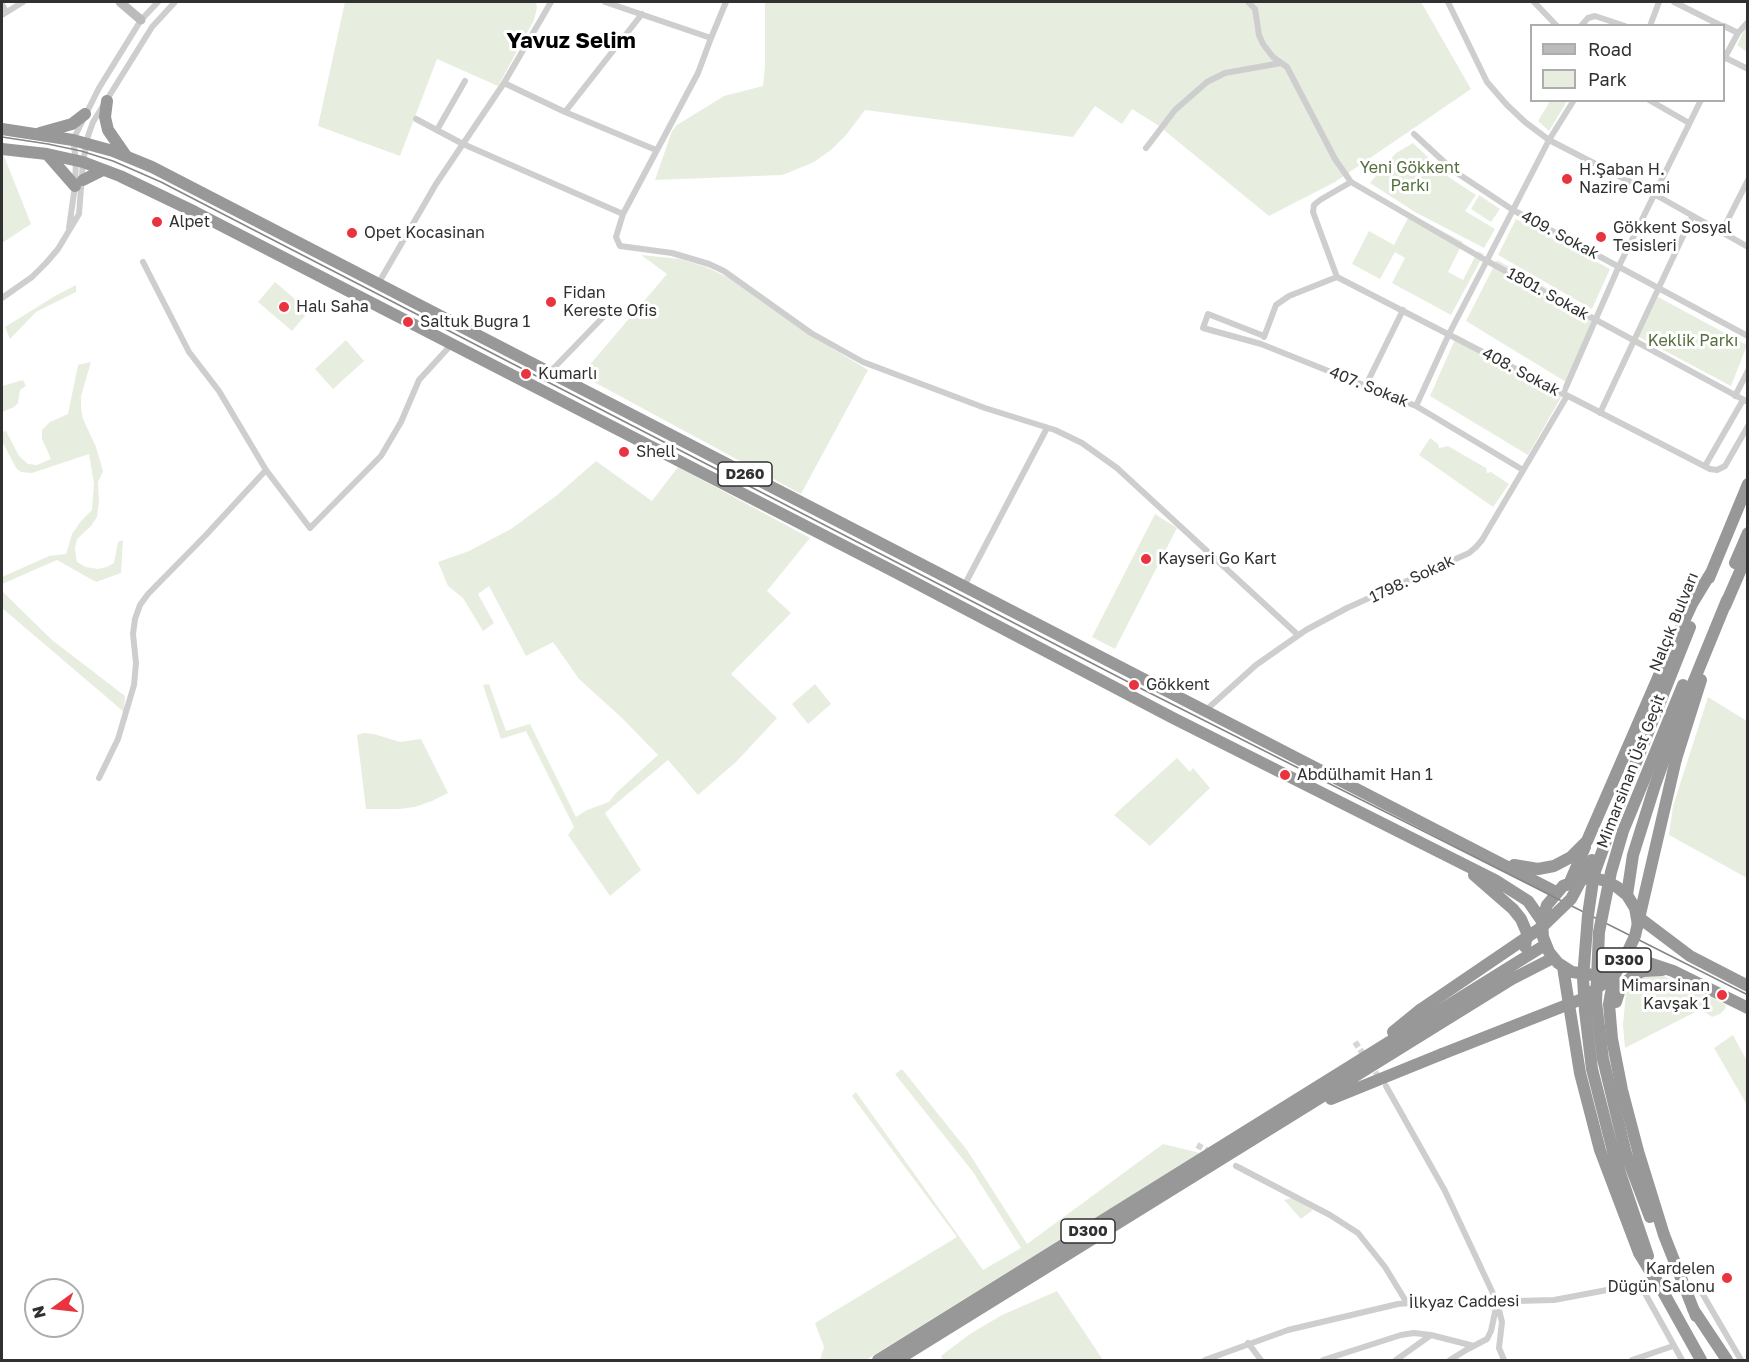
<!DOCTYPE html>
<meta charset="utf-8">
<style>
body{margin:0}
#map{position:relative;width:1749px;height:1362px;overflow:hidden;background:#fff;font-family:"Golos Text",sans-serif}
canvas{display:block}
.frame{position:absolute;inset:0;border:3px solid #313131;pointer-events:none}
.legend{position:absolute;left:1530px;top:24px;width:195px;height:78px;box-sizing:border-box;background:#fff;border:2px solid #adadad;margin:0;padding:8px 10px;list-style:none;font-size:18px;color:#313131}
.legend li{display:flex;align-items:center;gap:12px;height:30px}
.legend b{width:30px;border:2px solid #adadad}
.north{position:absolute;left:24px;top:1278px;width:60px;height:60px;box-sizing:border-box;background:#fff;border:2px solid #adadad;border-radius:50%;rotate:255deg;font-size:16px;font-weight:700;line-height:24px;text-align:center;color:#313131}
.north::after{content:'';display:block;margin:auto;width:21px;height:27px;background:#e9333e;clip-path:polygon(50% 0,100% 100%,50% 72%,0 100%)}
</style>
<div id="map">
<canvas width="1749" height="1362"></canvas>
<div class="frame"></div>
<ul class="legend">
<li><b style="height:8px;background:#bbb"></b>Road</li>
<li><b style="height:16px;background:#e7eee0"></b>Park</li>
</ul>
<div class="north">N</div>
</div>
<script>
const ctx = document.querySelector('canvas').getContext('2d');
ctx.lineJoin = 'round';
function fill(path, color) { ctx.fillStyle = color; ctx.fill(path, 'evenodd'); }
const poly = rows => new Path2D(rows.map(r => 'M' + r).join(''));
function strokePath(path, color, width, dash) { ctx.strokeStyle = color; ctx.lineWidth = width; ctx.lineCap = dash ? 'butt' : 'round'; ctx.setLineDash(dash || []); ctx.stroke(path); }
function label(font, color, halo, rows, align = 'center') {
  ctx.font = font + ' "Golos Text",sans-serif'; ctx.lineWidth = 6; ctx.setLineDash([]); ctx.textBaseline = 'middle'; ctx.strokeStyle = halo; ctx.fillStyle = color; for (const [text, x, y, turn = 0] of rows) {
    ctx.save(); ctx.translate(x, y); ctx.rotate((+turn || 0) * Math.PI / 180); ctx.textAlign = isNaN(turn) ? turn : align; if (halo) ctx.strokeText(text, 0, 0); ctx.fillText(text, 0, 0); ctx.restore();
  }
}
const green = poly([
 [345,2,536,2,537,8,534,20,498,86,437,59,400,156,318,126],
 [765,2,1421,2,1471,89,1335,182,1269,216,1159,126,1132,109,1122,124,1095,106,1073,137,865,110,846,135,831,150,814,162,790,172,782,175,655,180,672,131,677,125,724,96,763,86,765,66],
 [1747,25,1747,52,1737,45],
 [1550,101,1567,101,1549,131,1538,121],
 [1413,143,1450,178,1476,195,1465,211,1495,229,1484,248,1415,212,1370,183,1396,153],
 [2,151,31,224,2,243],
 [1479,195,1500,209,1491,222,1471,209],
 [1410,214,1463,242,1448,272,1463,280,1478,251,1484,254,1451,315,1392,283,1405,258,1395,252,1380,279,1352,264,1369,231,1394,245],
 [1516,219,1610,269,1592,309,1498,255],
 [641,255,680,259,706,267,727,277,802,330,868,370,801,494,581,375,667,274],
 [1497,260,1596,316,1566,382,1466,321],
 [275,282,309,311,292,331,258,302],
 [76,285,76,292,36,312,10,339,5,327,55,296],
 [1658,297,1747,345,1731,386,1639,337],
 [1457,335,1563,394,1528,455,1430,396],
 [346,340,364,361,333,389,315,369],
 [91,362,81,396,81,408,83,419,96,447,103,471,98,482,99,502,97,517,91,526,77,539,75,548,76,557,77,562,86,567,98,569,107,567,114,563,118,542,123,540,121,573,96,582,57,560,2,584,2,577,49,556,66,554,72,534,81,521,92,510,94,484,89,454,32,473,21,472,16,468,2,441,2,432,6,431,19,456,28,464,37,465,51,459,42,439,42,430,50,422,68,414,78,365],
 [23,380,26,386,20,390,18,403,14,407,2,412,2,386],
 [1430,438,1438,444,1439,448,1448,446,1486,468,1487,473,1491,472,1509,484,1493,507,1419,455],
 [596,461,652,501,678,467,810,538,767,591,791,613,731,674,777,718,737,761,698,795,668,760,605,813,641,870,610,896,568,835,574,827,526,731,501,739,483,685,489,684,506,731,530,724,576,817,587,810,609,802,616,793,658,755,622,718,579,679,553,642,526,656,489,586,478,594,494,623,483,631,463,598,448,586,438,562,469,551,511,529,556,496],
 [1155,514,1177,528,1115,649,1092,637],
 [2,591,52,640,125,696,124,712,2,608],
 [815,684,831,704,808,724,792,704],
 [1708,697,1747,721,1747,878,1669,835,1673,806],
 [364,733,374,734,400,742,421,739,448,793,432,801,415,807,399,809,366,809,357,735],
 [1177,758,1190,772,1193,768,1210,788,1150,846,1114,815],
 [1661,975,1713,998,1726,1005,1725,1009,1720,1014,1712,1017,1701,1009,1625,1048,1623,1025,1626,991,1631,984,1641,976],
 [1733,1035,1747,1061,1747,1105,1714,1048],
 [902,1069,967,1150,1027,1244,1163,1144,1200,1153,866,1360,820,1360,824,1347,815,1323,957,1237,852,1096,856,1092,983,1270,1021,1248,973,1172,895,1074],
 [1292,1198,1313,1210,1301,1219,1284,1200],
 [1057,1291,1103,1360,943,1360,941,1356,970,1334,1002,1315]
]);
const streetTunnel = poly([
 [1355,1042,1380,1079],
 [1197,1145,1212,1153]
]);
const street = poly([
 [605,2,711,38,726,2],
 [1248,2,1255,9,1259,35,1263,44,1273,57,1287,67,1335,159,1351,182,1487,261,1748,402],
 [1448,2,1487,82,1507,105,1525,122,1549,140,1654,194,1748,247],
 [1534,2,1557,26],
 [1674,2,1722,26],
 [2,4,6,12],
 [2,15,23,2],
 [1581,26,1588,18,1595,16,1625,26],
 [1650,26,1659,2],
 [1724,26,1738,33,1724,59],
 [1738,33,1748,22],
 [711,38,698,73,623,214,616,237,620,246,672,253,709,264,724,271,811,333,863,362,985,408,1055,430,1082,443,1117,468,1298,635],
 [1724,57,1748,69],
 [504,83,565,112,656,150],
 [1649,100,1689,123],
 [565,112,642,14],
 [416,119,463,144,623,214],
 [437,130,465,81],
 [1414,134,1454,171,1513,210,1748,336],
 [1146,148,1175,110,1207,82,1225,73,1281,63],
 [69,228,75,186,76,160,73,140,99,88,141,20,158,2],
 [1721,233,1748,180],
 [143,262,189,352,219,391,266,470,310,528,381,456,401,422,419,380,451,345],
 [1337,277,1710,469,1717,470,1725,466,1748,426],
 [1337,277,1313,212,1314,205,1320,200,1351,182],
 [378,284,436,184,504,83,551,2],
 [2,298,32,277,46,263,58,249,79,214,83,162,88,136,93,122,152,27,175,2],
 [1264,336,1208,314,1203,328,1261,344,1416,406,1523,470],
 [1264,337,1276,305,1289,296,1337,277],
 [549,373,609,311],
 [1366,385,1403,310],
 [1563,394,1619,266,1701,100],
 [1735,396,1748,371],
 [1416,406,1449,334,1549,140,1574,100],
 [1600,413,1692,217],
 [1705,466,1743,400],
 [964,586,1047,428],
 [1205,711,1256,665,1306,630,1347,608,1469,553,1476,547,1482,540,1567,396],
 [99,778,118,739,134,685,136,663,133,634,135,619,140,605,148,594,205,536,266,470],
 [1386,1086,1445,1191,1497,1302,1502,1322,1499,1348,1504,1360],
 [1236,1166,1330,1215,1358,1233,1385,1267,1407,1303],
 [1642,1288,1682,1360],
 [1702,1293,1741,1360],
 [1248,1343,1261,1360],
 [1205,1360,1288,1330,1398,1304,1437,1301,1478,1302,1554,1300,1607,1290,1659,1286],
 [1323,1360,1401,1335,1414,1333,1431,1335],
 [1396,1360,1431,1335,1474,1346],
 [1450,1360,1466,1350,1487,1339,1491,1331,1497,1303],
 [1632,1360,1673,1346]
]);
const secondary = poly([
 [120,2,141,20]
]);
const highway = poly([
 [107,101,105,117,108,130,126,156],
 [2,129,73,140,113,151,152,167,1556,892],
 [40,133,72,124,85,114],
 [2,149,47,154,83,162,120,176,195,212,895,572,1173,718,1495,880,1528,901,1542,921],
 [47,154,75,186],
 [83,180,103,170],
 [1735,563,1748,533],
 [1709,578,1748,484],
 [1725,606,1748,553],
 [1676,759,1701,680],
 [1619,805,1690,627],
 [1514,865,1538,869,1554,866,1571,857,1587,841,1664,664,1692,604,1712,571],
 [1474,875,1513,909,1521,919,1527,933,1525,947],
 [1570,882,1585,847],
 [1627,895,1633,855,1655,785,1682,710,1727,600],
 [1637,916,1690,956,1748,986],
 [1628,956,1673,971,1748,1008],
 [1620,965,1603,973,1593,975,1572,972,1558,963,1549,952,1543,937,1542,921,1547,905,1563,886,1582,879,1594,878,1606,881,1617,887,1627,895,1635,908,1638,925],
 [1563,967,1580,1073,1600,1150,1639,1253,1659,1286],
 [1618,969,1614,976,1609,1004,1612,1039,1622,1090,1638,1151,1664,1235,1696,1316],
 [1616,1002,1621,986,1634,975,1643,971,1662,970],
 [1393,1032,1420,1010],
 [1331,1099,1442,1054],
 [1626,1154,1650,1217],
 [1614,1155,1648,1256],
 [1657,1281,1701,1360],
 [1693,1309,1727,1360],
 [878,1360,1545,945],
 [897,1360,1512,979,1553,958]
]);
const tram = poly([
 [2,137,48,144,81,151,113,161,161,182,1134,685,1748,995]
]);
const highwayBridge = poly([
 [1420,1010,1542,927,1571,899,1592,860],
 [1442,1054,1582,999,1607,981,1623,962,1635,936,1676,759],
 [1626,1154,1603,1059,1596,1002,1599,932,1611,872,1623,831,1683,685],
 [1614,1155,1592,1069,1585,1011,1583,978,1588,915,1594,874,1619,805]
]);
const markers = [
 [1567,179,6,"#e9333e"],
 [157,222,6,"#e9333e"],
 [352,233,6,"#e9333e"],
 [1601,237,6,"#e9333e"],
 [551,302,6,"#e9333e"],
 [284,307,6,"#e9333e"],
 [408,322,6,"#e9333e"],
 [526,374,6,"#e9333e"],
 [624,452,6,"#e9333e"],
 [1146,559,6,"#e9333e"],
 [1134,685,6,"#e9333e"],
 [1285,775,6,"#e9333e"],
 [1722,995,6,"#e9333e"],
 [1727,1278,6,"#e9333e"]
];
const shields = [
 [745,474,54],
 [1624,960,54],
 [1088,1231,54]
];
const shieldNames = [
 ["D260",745,474],
 ["D300",1624,960],
 ["D300",1088,1231]
];
const parkNames = [
 ["Yeni Gökkent",1410,168],
 ["Parkı",1410,186],
 ["Keklik Parkı",1693,341]
];
const poiNames = [
 ["H.Şaban H.",1579,170],
 ["Nazire Cami",1579,188],
 ["Alpet",169,222],
 ["Gökkent Sosyal",1613,228],
 ["Tesisleri",1613,246],
 ["Opet Kocasinan",364,233],
 ["Fidan",563,293],
 ["Kereste Ofis",563,311],
 ["Halı Saha",296,307],
 ["Saltuk Buğra 1",420,322],
 ["Kumarlı",538,374],
 ["Shell",636,452],
 ["Kayseri Go Kart",1158,559],
 ["Gökkent",1146,685],
 ["Abdülhamit Han 1",1297,775],
 ["Mimarsinan",1710,986,"right"],
 ["Kavşak 1",1710,1004,"right"],
 ["Kardelen",1715,1269,"right"],
 ["Düğün Salonu",1715,1287,"right"]
];
const streetNames = [
 ["409. Sokak",1560,235,28],
 ["1801. Sokak",1548,294,29],
 ["408. Sokak",1521,372,28],
 ["407. Sokak",1369,387,22],
 ["1798. Sokak",1412,579,-25],
 ["Nalçık Bulvarı",1674,622,-68],
 ["Mimarsinan Üst Geçit",1631,771,-69],
 ["İlkyaz Caddesi",1464,1302,-1]
];
const districtNames = [
 ["Yavuz Selim",571,41]
];
fill(green, '#e7eee0');
strokePath(streetTunnel, '#d6d6d6', 6, [6, 3]);
strokePath(street, '#cecece', 6);
strokePath(secondary, '#bbb', 9);
strokePath(highway, '#989898', 12);
strokePath(tram, '#868686', 1.5);
strokePath(highwayBridge, '#989898', 12);
for (const [x, y, r, color] of markers) { const dot = new Path2D(); dot.arc(x, y, r, 0, 2 * Math.PI); ctx.fillStyle = color; ctx.fill(dot); strokePath(dot, '#fff', 2); }
for (const [x, y, w] of shields) { const box = new Path2D(); box.roundRect(x - w / 2, y - 12, w, 24, 4.5); ctx.fillStyle = '#fff'; ctx.fill(box); strokePath(box, '#313131', 1.5); }
label('bold 15px', '#313131', null, shieldNames);
label('16px', '#546f3d', '#fff', parkNames);
label('16px', '#313131', '#fff', poiNames, 'left');
label('16px', '#313131', '#fff', streetNames);
label('bold 22px', '#000', '#fff', districtNames);
</script>
